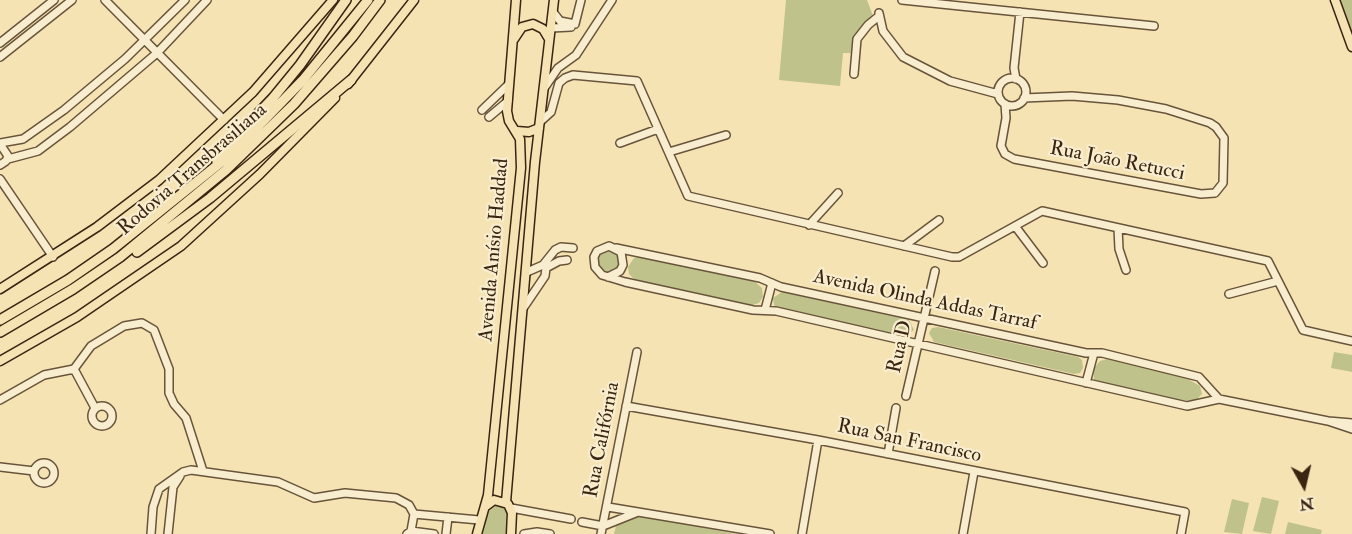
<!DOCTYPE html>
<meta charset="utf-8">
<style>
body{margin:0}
#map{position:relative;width:1352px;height:534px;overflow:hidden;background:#f5e3b4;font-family:"IM FELL Double Pica",serif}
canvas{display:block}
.north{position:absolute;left:1274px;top:456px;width:60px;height:60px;-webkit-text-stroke:4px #f8edce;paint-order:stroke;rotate:172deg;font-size:16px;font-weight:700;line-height:24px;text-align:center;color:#392512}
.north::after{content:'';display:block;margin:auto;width:21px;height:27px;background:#392512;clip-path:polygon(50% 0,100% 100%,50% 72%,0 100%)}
</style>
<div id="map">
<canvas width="1352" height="534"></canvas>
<div class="north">N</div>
</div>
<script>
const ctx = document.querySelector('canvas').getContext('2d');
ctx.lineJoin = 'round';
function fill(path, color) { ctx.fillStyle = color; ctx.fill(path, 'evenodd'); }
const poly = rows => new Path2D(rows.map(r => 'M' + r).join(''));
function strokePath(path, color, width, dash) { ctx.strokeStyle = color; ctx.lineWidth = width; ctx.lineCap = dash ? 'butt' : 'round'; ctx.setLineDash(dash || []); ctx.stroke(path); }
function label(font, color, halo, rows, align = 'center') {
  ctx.font = font + ' "IM FELL Double Pica",serif'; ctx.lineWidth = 4.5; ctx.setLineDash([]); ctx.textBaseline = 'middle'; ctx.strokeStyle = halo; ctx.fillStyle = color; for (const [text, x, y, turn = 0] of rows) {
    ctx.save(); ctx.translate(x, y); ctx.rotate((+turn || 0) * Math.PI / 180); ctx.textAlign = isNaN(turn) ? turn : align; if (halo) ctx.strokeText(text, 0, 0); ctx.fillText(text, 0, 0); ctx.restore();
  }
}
const green = poly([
 [786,0,867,0,873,16,855,34,852,53,843,53,840,86,779,80],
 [1338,0,1352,0,1352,37],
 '597 262a11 11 0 1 1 22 0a11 11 0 1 1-22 0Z',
 [644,256,755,282,762,288,763,297,759,303,749,306,637,282,629,274,628,267,634,258],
 [782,292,909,320,914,330,905,336,780,309,774,305,773,298],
 [938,327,1078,357,1082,360,1083,368,1080,373,1074,374,934,342,929,333,932,328],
 [1334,352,1352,355,1352,372,1331,368],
 [1107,359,1188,379,1200,386,1202,394,1196,400,1178,401,1099,383,1094,379,1093,369,1100,361],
 [1262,497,1279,501,1271,534,1253,531],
 [1232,499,1249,503,1242,534,1224,532],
 [497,505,504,508,507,512,506,534,482,534,487,513],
 [639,515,736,534,614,534,616,526],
 [1288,522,1322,530,1321,534,1285,534]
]);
const minor = poly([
 [105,0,224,120],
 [902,0,1154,26],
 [553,12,560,21,575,24],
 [879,13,883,31,903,57,950,81,998,94],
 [575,24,581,0],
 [551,28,571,27],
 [0,43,54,0],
 [0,57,72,0],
 [854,74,857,39,868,25,879,16],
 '998 92a14 14 0 1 1 28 0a14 14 0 1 1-28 0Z',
 [1016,79,1014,68,1020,12],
 [545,87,558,68,576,55,612,0],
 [1005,104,1006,118,1001,146,1005,154,1014,159,1201,194,1215,193,1223,183,1224,138,1216,127,1210,123,1166,109,1118,100,1072,96,1024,98],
 [482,110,509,84],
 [489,117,508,101],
 [541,121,551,112,559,83,565,78,573,75,637,81,688,196,952,257,959,257,1042,211,1268,261,1303,330,1352,341],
 [0,143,23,139,64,110,125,59,185,0],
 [620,143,658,129],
 [0,144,8,156,6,161,0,165],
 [669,152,726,135],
 [8,159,38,151,70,127,157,53,207,0],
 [0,179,53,257],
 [809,225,838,193],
 [1015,226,1043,263],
 [1118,228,1119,249,1126,270],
 [904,246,939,220],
 [616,248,760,278,781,287,1086,353,1102,353,1199,377,1219,399],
 [527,272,543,265,555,250,561,247,573,248],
 [608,277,620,271,623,265,621,252,609,246,597,251,594,257,595,267,602,275,625,282,753,310,776,311,1187,406,1219,399,1328,421,1352,429],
 [1229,294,1278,281],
 [524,307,545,276,546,268,559,261,567,260],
 [765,310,772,283],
 [74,369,95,408],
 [1086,383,1094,353],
 [906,396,935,271],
 [0,400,44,375,74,369,91,346,124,326,142,323,154,330,169,369,169,393,174,404,186,418,203,471],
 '92 416a10 10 0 1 1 20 0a10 10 0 1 1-20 0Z',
 [626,406,818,440,1185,512,1181,534],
 [1328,421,1352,423],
 [888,454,896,408],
 '34 473a10 10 0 1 1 20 0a10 10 0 1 1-20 0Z',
 [0,467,34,471],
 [608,507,770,534],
 [511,508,571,519],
 [414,514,479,520],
 [582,522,603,526,638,512],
 [151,534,153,507,159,489,183,472,191,470,278,482,314,498,345,493,396,498,409,505,414,514,411,531],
 [168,534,173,487,180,476],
 [407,534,411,531,434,534],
 [446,534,448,517],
 [524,534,537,532,550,534],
 [601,534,637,352],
 [802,534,818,440],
 [963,534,974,472]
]);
const major = poly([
 [1335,0,1352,47],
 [514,39,522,27,533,24,543,29,549,39],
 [348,84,414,0],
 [517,131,529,132,539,128],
 [0,289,97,227,159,180,253,92,333,0],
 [0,361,77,317,181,246,260,174,335,98],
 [506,502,535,162,554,0],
 [486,506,494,500,508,504,512,513,511,534],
 [477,534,488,495,521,168,520,139,509,121,507,111,516,0]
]);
const highway = poly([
 [217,162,226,147,273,98,300,65,346,0],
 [137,252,210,198,351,80],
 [0,320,68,280,113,249,230,155,303,80,368,0],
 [0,332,73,289,120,257,226,170,294,104,353,36,380,0]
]);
const streetNames = [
 ["Rua João Retucci",1117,162,11],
 ["Rodovia Transbrasiliana",193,170,-41],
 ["Avenida Anísio Haddad",495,250,-85],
 ["Avenida Olinda Addas Tarraf",925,301,12],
 ["Rua D",901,347,-77],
 ["Rua Califórnia",603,440,-79],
 ["Rua San Francisco",909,442,12]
];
fill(green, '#bfc38b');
strokePath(minor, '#68543a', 10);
strokePath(major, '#392512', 11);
strokePath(highway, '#392512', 12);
strokePath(minor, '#f8edce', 7);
strokePath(major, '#f5e3b4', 8);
strokePath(highway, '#f5e3b4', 9);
label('20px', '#392512', '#f8edce', streetNames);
</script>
